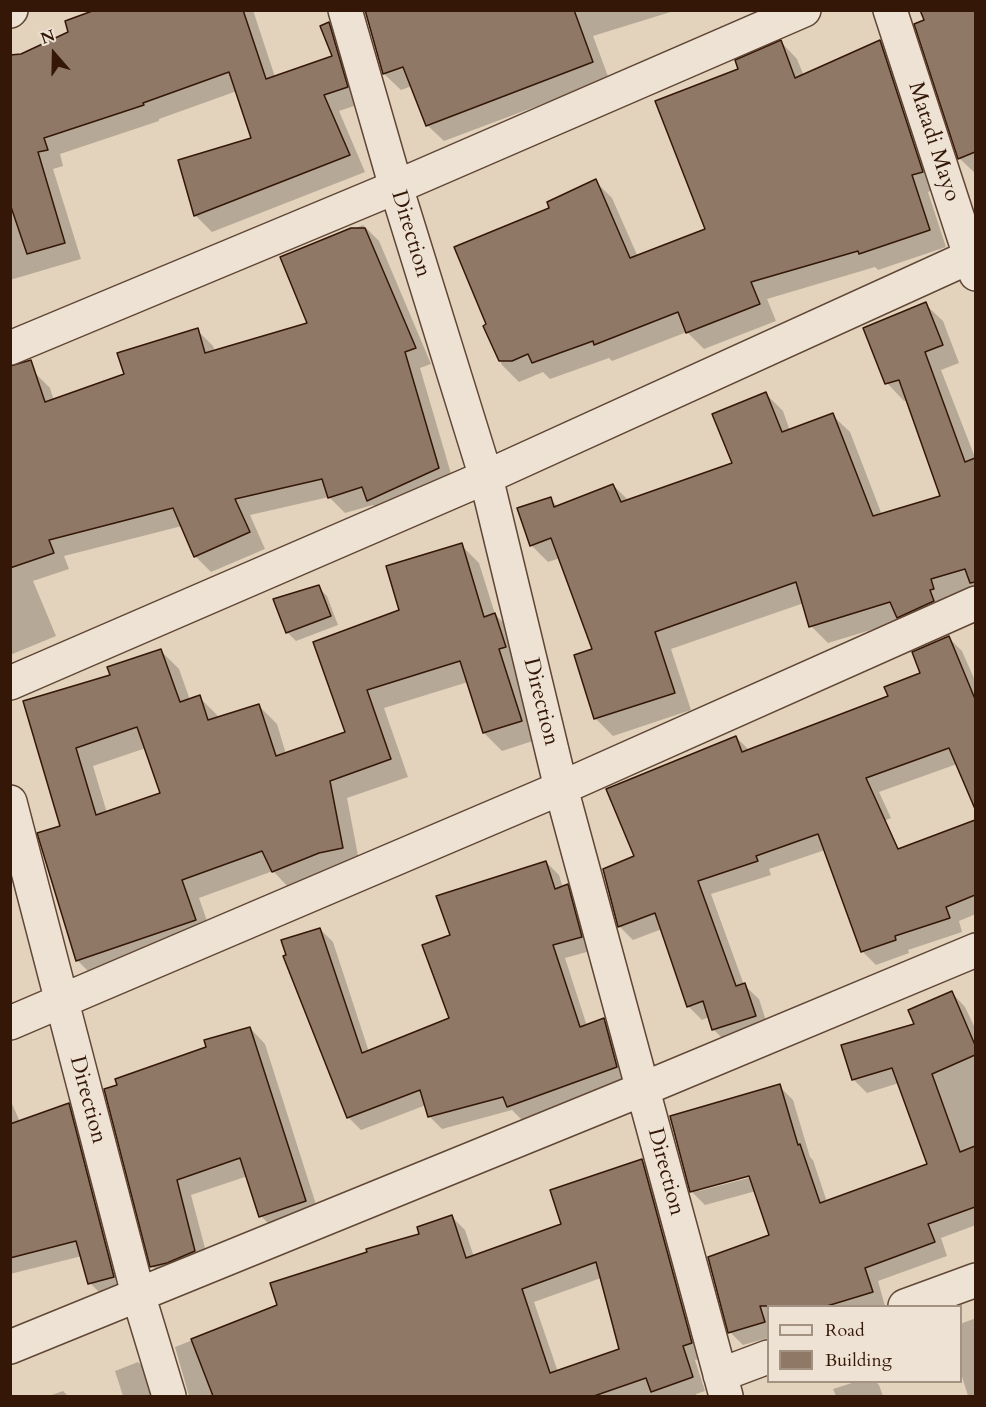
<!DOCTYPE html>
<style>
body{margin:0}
#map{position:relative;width:986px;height:1407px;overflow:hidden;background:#e3d3bc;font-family:Cardo,serif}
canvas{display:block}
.frame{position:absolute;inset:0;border:12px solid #351708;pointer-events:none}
.legend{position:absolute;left:767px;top:1305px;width:195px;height:78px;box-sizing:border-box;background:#ede2d3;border:2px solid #a39182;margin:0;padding:8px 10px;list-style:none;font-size:18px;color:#351708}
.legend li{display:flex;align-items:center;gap:12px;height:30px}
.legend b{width:30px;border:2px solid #a39182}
.north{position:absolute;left:24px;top:24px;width:60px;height:60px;-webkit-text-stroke:4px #ede2d3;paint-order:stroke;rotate:340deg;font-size:16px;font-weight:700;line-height:24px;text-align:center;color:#351708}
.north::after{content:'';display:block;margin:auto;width:21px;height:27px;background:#351708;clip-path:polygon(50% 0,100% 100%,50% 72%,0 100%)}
</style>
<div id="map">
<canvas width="986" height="1407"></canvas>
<div class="frame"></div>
<ul class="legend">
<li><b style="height:8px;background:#ede2d3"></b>Road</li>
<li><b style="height:16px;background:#8f7966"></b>Building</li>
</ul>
<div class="north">N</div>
</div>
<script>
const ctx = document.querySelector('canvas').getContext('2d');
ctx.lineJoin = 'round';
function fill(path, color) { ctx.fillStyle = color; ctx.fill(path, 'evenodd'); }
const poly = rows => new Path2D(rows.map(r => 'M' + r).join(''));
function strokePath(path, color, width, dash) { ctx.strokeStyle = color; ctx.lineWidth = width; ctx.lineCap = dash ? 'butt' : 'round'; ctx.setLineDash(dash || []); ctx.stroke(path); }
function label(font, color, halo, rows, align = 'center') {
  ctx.font = font + ' Cardo,serif'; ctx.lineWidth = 6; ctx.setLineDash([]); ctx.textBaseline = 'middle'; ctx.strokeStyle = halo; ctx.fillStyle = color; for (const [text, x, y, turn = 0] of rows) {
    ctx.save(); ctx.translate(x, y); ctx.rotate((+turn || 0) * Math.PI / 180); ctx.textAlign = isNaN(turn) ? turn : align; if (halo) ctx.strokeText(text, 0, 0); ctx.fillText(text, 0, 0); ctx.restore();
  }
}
const shadow = poly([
 [120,10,253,10,275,77,334,57,329,24,345,40,363,103,339,111,365,172,212,232,196,216,179,161,252,139,237,91,159,119,159,121,60,154,63,166,53,169,81,259,10,280,10,60],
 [366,10,677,10,593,36,609,79,444,141,427,125,412,86,401,90,384,74],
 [921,10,976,10,976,174,959,158,926,21],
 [781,42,797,59,804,76,880,42,897,59,939,188,928,192,946,247,878,270,875,267,767,299,776,321,704,349,687,332,612,361,609,358,550,379,543,372,519,382,502,365,485,326,551,209,595,181,612,198,638,257,707,230,740,70],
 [363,225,379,241,431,364,420,368,454,484,385,516,373,505,345,513,329,497,250,515,265,549,211,572,195,556,182,526,64,556,69,569,33,581,56,636,10,655,10,379,34,372,50,388,54,401,126,374,197,330,213,346,215,351,309,324,282,258],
 [925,304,943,321,959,363,941,370,976,460,976,588,947,596,950,606,828,643,811,626,804,603,671,649,691,710,613,736,596,719,576,656,593,650,560,558,548,562,531,545,550,499,558,507,613,485,629,501,734,464,766,394,783,411,790,431,832,415,850,432,882,515,942,497,908,400,904,401,887,383],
 [461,545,479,563,495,614,513,633,539,739,502,751,484,733,468,682,384,708,408,777,347,798,360,866,291,890,273,871,199,898,213,938,95,978,77,960,62,827,25,702,112,676,161,651,179,669,190,700,199,697,217,715,219,719,259,706,277,724,286,754,347,732,401,611],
 [146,748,162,794,107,813,93,766],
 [318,587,327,596,338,625,296,641,287,632],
 [948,637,962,651,976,683,976,787,961,773,957,764,879,792,891,818,877,824,891,864,976,835,976,914,959,921,962,932,908,950,909,953,876,965,862,951,825,850,769,869,771,875,711,894,744,985,759,999,769,1030,727,1043,713,1029,709,1017,702,1020,688,1006,662,929,633,940,619,926,636,857,736,737,749,750,889,697,922,673],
 [546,862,559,875,563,888,567,886,580,899,594,950,565,958,587,1026,604,1020,617,1033,629,1080,522,1120,512,1110,442,1129,429,1116,426,1105,361,1130,348,1117,320,929,333,942,369,1052,451,1019,451,936],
 [952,993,965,1007,976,1030,976,1225,941,1238,947,1256,878,1281,885,1306,768,1306,768,1338,743,1345,730,1332,771,1236,756,1191,705,1205,691,1191,779,1086,793,1100,810,1157,813,1160,827,1202,929,1165,899,1083,867,1093,853,1079],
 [756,1173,756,1176,699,1191,699,1188],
 [250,1028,265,1044,320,1217,276,1231,261,1216,248,1176,191,1195,210,1267,167,1282,152,1266,208,1048],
 [10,1099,20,1122,68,1104,81,1117,126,1289,103,1296,90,1283,82,1256,10,1274],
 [642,1161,655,1174,705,1357,695,1360,705,1391,696,1394,697,1396,189,1396,175,1347,279,1306,421,1235,452,1217,465,1230,474,1257,563,1224],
 [601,1278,621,1350,558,1372,534,1302],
 [976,1318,976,1396,968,1396,960,1370,960,1324],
 [138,1362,152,1375,158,1396,123,1396,115,1371],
 [855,1382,876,1382,879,1385,883,1396,836,1396,833,1389],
 [63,1391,68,1396,49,1396]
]);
const building = poly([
 [95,10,243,10,266,79,332,56,320,26,329,22,348,87,324,95,350,155,194,216,178,160,251,138,229,72,143,103,144,105,44,138,48,150,38,152,65,243,27,254,10,204,10,55,21,54,68,32,65,21,95,10],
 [365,10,574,10,593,62,426,126,403,67,383,74,365,10],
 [920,10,975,10,975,152,958,159,914,24,924,20,920,10],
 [781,40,795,78,880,40,923,172,912,175,930,230,859,254,858,251,751,282,760,304,686,333,678,312,594,345,593,341,532,363,528,354,512,361,499,361,483,326,486,324,454,247,549,208,547,202,596,179,630,258,705,229,655,101,738,69,735,60,781,40],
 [351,228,365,228,416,348,405,352,439,468,367,501,362,487,328,498,322,479,235,499,250,532,194,557,173,508,49,540,54,553,10,568,10,366,31,360,45,402,124,374,117,353,198,328,205,353,307,323,280,257,351,228],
 [926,302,943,345,925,352,965,462,975,458,975,582,970,583,965,569,931,579,934,589,930,590,934,601,897,618,890,602,809,627,796,582,655,632,675,693,594,719,574,655,592,649,551,538,530,546,517,508,551,497,554,507,613,484,621,502,732,463,712,414,766,392,782,432,833,413,873,516,940,496,899,380,885,384,863,328,926,302],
 [462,543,484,617,495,613,506,647,499,649,522,721,483,733,460,661,367,690,391,759,330,781,343,848,319,853,272,872,262,851,182,880,196,920,76,961,37,833,60,826,23,701,110,675,107,667,161,649,180,702,200,695,208,720,259,704,276,756,345,732,313,642,399,610,386,566,462,543],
 [137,727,160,793,96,815,76,748,137,727],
 [319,585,331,616,286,633,273,599,319,585],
 [949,636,975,699,975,809,949,748,866,778,898,849,975,820,975,895,946,907,950,918,895,936,896,940,861,952,818,834,756,856,758,861,698,881,736,986,745,983,756,1016,712,1030,703,1001,687,1007,655,913,618,927,603,869,634,856,606,789,736,736,742,752,888,696,884,687,920,673,912,652,949,636],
 [546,861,555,889,568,884,582,937,553,945,580,1027,604,1018,617,1067,507,1107,503,1097,428,1117,420,1090,347,1118,283,956,286,955,281,940,320,928,362,1053,449,1018,422,945,450,935,436,896,546,861],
 [952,991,975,1045,975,1055,932,1074,960,1152,975,1146,975,1207,928,1224,935,1242,865,1268,873,1292,827,1306,760,1306,765,1322,728,1333,708,1257,769,1235,749,1176,690,1192,670,1116,780,1084,798,1145,800,1144,820,1203,927,1164,892,1068,852,1080,841,1045,914,1024,908,1010,952,991],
 [250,1027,306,1201,259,1217,240,1158,177,1180,195,1251,167,1263,150,1267,104,1089,117,1085,115,1079,206,1047,204,1040,250,1027],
 [69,1103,114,1277,88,1284,76,1241,10,1258,10,1124,69,1103],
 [642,1159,692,1343,683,1346,693,1377,651,1392,646,1378,594,1396,213,1396,191,1339,277,1305,270,1283,367,1252,366,1249,419,1234,417,1227,452,1215,466,1258,561,1224,550,1190,642,1159],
 [596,1262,619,1349,550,1373,522,1289,596,1262]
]);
const street = poly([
 [345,10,396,187,486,477,561,788,726,1396],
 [890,10,976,274],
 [10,11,11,10],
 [10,348,396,187,804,10],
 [10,683,486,477,976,254],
 [10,802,138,1294,169,1396],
 [10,1023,561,788,976,603],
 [905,1306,976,1280],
 [10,1347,643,1089,976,950],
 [720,1375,768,1357]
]);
const streetNames = [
 ["Matadi Mayo",933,142,72],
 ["Direction",410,234,73],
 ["Direction",540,702,76],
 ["Direction",87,1100,75],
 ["Direction",665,1172,75]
];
fill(shadow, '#0003');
fill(building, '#8f7966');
strokePath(building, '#351708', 1.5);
strokePath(street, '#604635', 36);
strokePath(street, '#ede2d3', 33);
label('22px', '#351708', '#ede2d3', streetNames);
</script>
